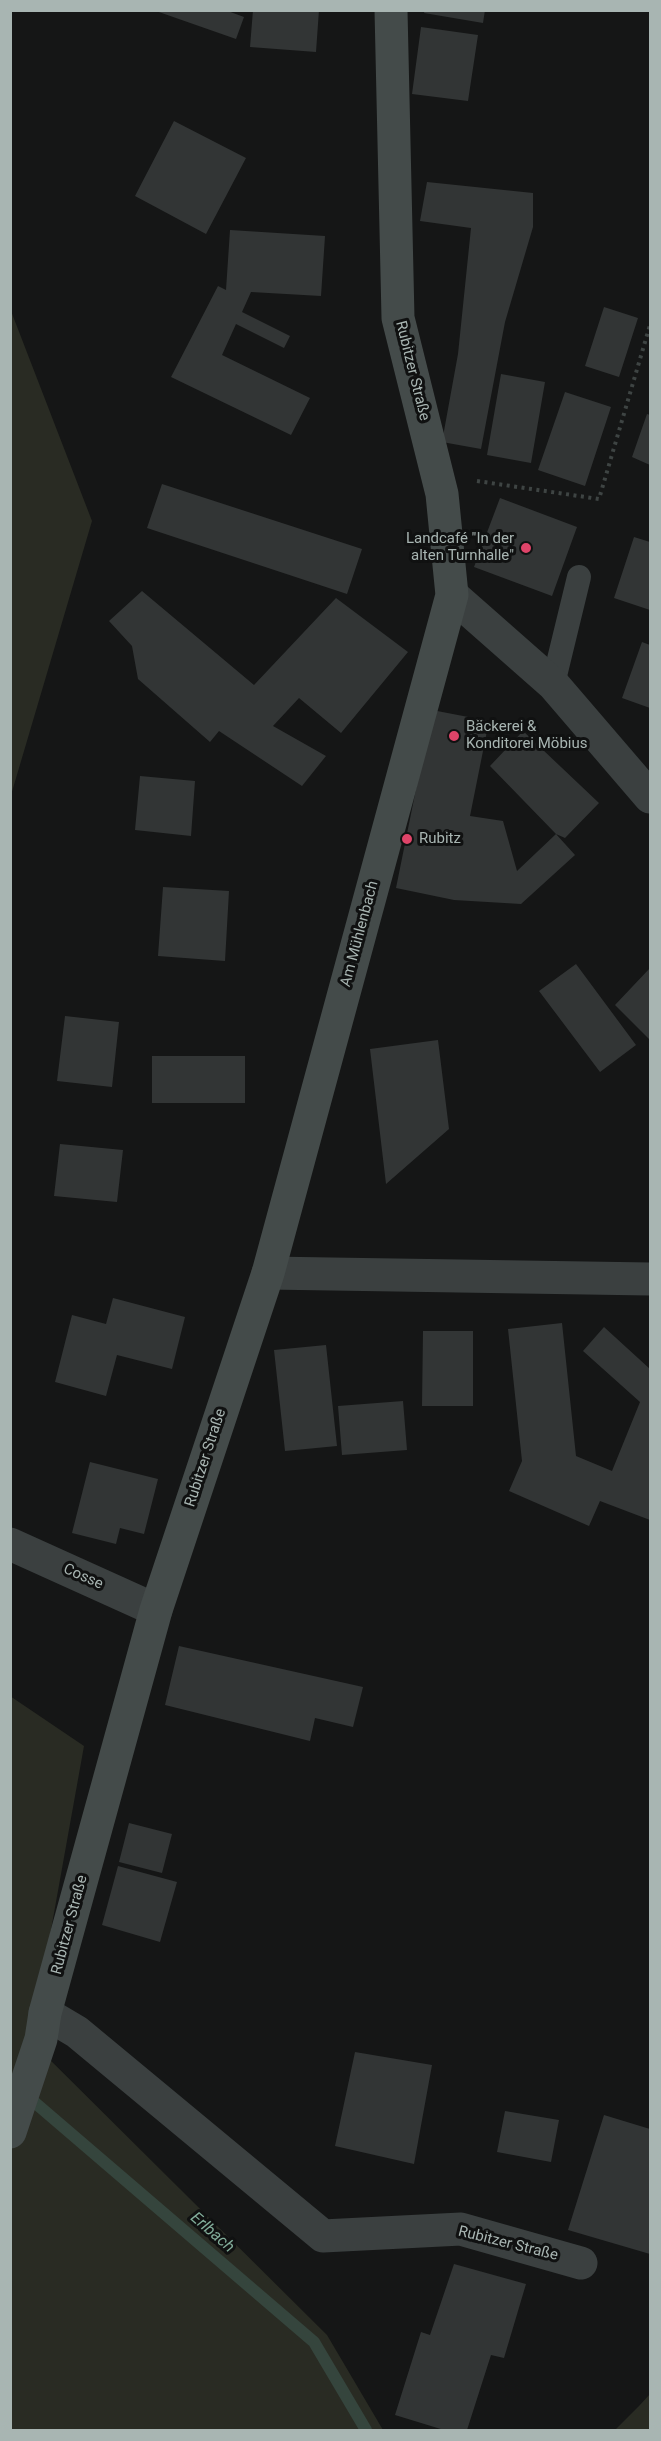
<!DOCTYPE html>
<meta charset="utf-8">
<style>
body{margin:0}
#map{position:relative;width:661px;height:2441px;overflow:hidden;background:#151616;font-family:Roboto,sans-serif}
canvas{display:block}
.frame{position:absolute;inset:0;border:12px solid #a8b5b2;pointer-events:none}
</style>
<div id="map">
<canvas width="661" height="2441"></canvas>
<div class="frame"></div>
</div>
<script>
const ctx = document.querySelector('canvas').getContext('2d');
ctx.lineJoin = 'round';
function fill(path, color) { ctx.fillStyle = color; ctx.fill(path, 'evenodd'); }
const poly = rows => new Path2D(rows.map(r => 'M' + r).join(''));
function strokePath(path, color, width, dash) { ctx.strokeStyle = color; ctx.lineWidth = width; ctx.lineCap = dash ? 'butt' : 'round'; ctx.setLineDash(dash || []); ctx.stroke(path); }
function label(font, color, halo, rows, align = 'center') {
  ctx.font = font + ' Roboto,sans-serif'; ctx.lineWidth = 6; ctx.setLineDash([]); ctx.textBaseline = 'middle'; ctx.strokeStyle = halo; ctx.fillStyle = color; for (const [text, x, y, turn = 0] of rows) {
    ctx.save(); ctx.translate(x, y); ctx.rotate((+turn || 0) * Math.PI / 180); ctx.textAlign = isNaN(turn) ? turn : align; if (halo) ctx.strokeText(text, 0, 0); ctx.fillText(text, 0, 0); ctx.restore();
  }
}
const green = poly([
 [11,311,92,521,11,795],
 [10,1696,84,1746,31,2041,327,2335,383,2430,11,2430],
 [650,2394,650,2430,615,2430,639,2406]
]);
const stream = poly([
 [26,2095,314,2342,366,2430]
]);
const building = poly([
 [225,10,244,17,236,39,156,11],
 [253,10,319,10,316,52,250,47],
 [425,10,485,10,483,23,424,13],
 [421,27,478,35,468,101,412,94],
 [174,121,246,158,206,234,135,196],
 [427,182,533,193,533,227,505,322,481,449,442,442,458,354,471,228,420,221],
 [230,230,325,236,321,296,251,292,242,312,290,336,284,348,236,324,222,355,310,398,291,435,171,377,218,286,226,290],
 [604,307,638,318,619,377,585,366],
 [501,374,545,382,531,463,487,455],
 [565,392,611,407,585,486,538,470],
 [647,414,650,415,650,465,632,457],
 [162,484,362,549,347,594,147,528],
 [500,498,577,527,552,596,474,567],
 [634,537,650,542,650,610,614,598],
 [142,591,254,685,336,598,408,652,341,733,299,698,273,726,326,756,302,786,219,731,210,742,138,679,132,646,109,621],
 [642,642,650,645,650,708,622,698],
 [432,710,489,721,470,816,503,821,517,871,556,834,575,855,521,904,454,900,396,888],
 [523,731,599,803,565,838,556,834,490,766],
 [140,776,195,781,191,836,135,830],
 [163,887,229,891,225,961,158,956],
 [576,964,636,1045,600,1072,539,991],
 [650,968,650,1040,615,1005],
 [65,1016,119,1022,112,1087,57,1081],
 [438,1040,449,1129,386,1184,370,1049],
 [152,1056,245,1056,245,1103,152,1103],
 [60,1144,123,1150,117,1202,54,1196],
 [113,1298,185,1317,172,1369,117,1355,106,1396,55,1382,72,1315,106,1324],
 [562,1323,576,1456,612,1471,640,1402,583,1351,604,1327,650,1369,650,1520,600,1501,589,1526,509,1491,522,1461,508,1329],
 [423,1331,473,1331,473,1406,422,1406],
 [326,1345,337,1446,285,1451,274,1350],
 [403,1401,407,1450,342,1455,338,1406],
 [90,1462,158,1479,144,1534,120,1528,116,1544,72,1533],
 [179,1646,363,1687,353,1727,315,1718,310,1741,165,1705],
 [129,1823,172,1834,162,1873,119,1862],
 [118,1866,177,1882,160,1942,102,1925],
 [355,2052,432,2065,414,2164,335,2146],
 [505,2111,559,2120,551,2162,497,2152],
 [604,2115,650,2129,650,2254,568,2230],
 [454,2264,526,2284,504,2358,491,2355,467,2430,444,2430,395,2415,421,2332,430,2335]
]);
const path = poly([
 [477,481,599,499,650,325]
]);
const service = poly([
 [553,684,579,577]
]);
const minor = poly([
 [452,595,553,684,650,797],
 [268,1273,650,1279],
 [10,1544,156,1610],
 [45,2013,77,2032,323,2236,461,2229,581,2263]
]);
const secondary = poly([
 [10,2132,41,2039,45,2013,156,1610,268,1273,452,595,442,494,398,318,391,10]
]);
const markers = [
 [526,548,6,"#df4469"],
 [454,736,6,"#df4469"],
 [407,839,6,"#df4469"]
];
const streetNames = [
 ["Rubitzer Straße",412,371,76],
 ["Am Mühlenbach",360,934,-75],
 ["Rubitzer Straße",206,1458,-72],
 ["Cosse",83,1577,24],
 ["Rubitzer Straße",70,1925,-75],
 ["Rubitzer Straße",508,2244,14]
];
const poiNames = [
 ["Landcafé \"In der",514,539,"right"],
 ["alten Turnhalle\"",514,556,"right"],
 ["Bäckerei &",466,727],
 ["Konditorei Möbius",466,744],
 ["Rubitz",419,839]
];
const waterNames = [
 ["Erlbach",212,2233,41]
];
fill(green, '#292b23');
strokePath(stream, '#35453d', 12);
fill(building, '#323535');
strokePath(path, '#3e4443', 4, [3, 4.5]);
strokePath(service, '#3b4040', 24);
strokePath(minor, '#3b4040', 33);
strokePath(secondary, '#444b4a', 33);
for (const [x, y, r, color] of markers) { const dot = new Path2D(); dot.arc(x, y, r, 0, 2 * Math.PI); ctx.fillStyle = color; ctx.fill(dot); strokePath(dot, '#101111', 2); }
label('15px', '#a8b5b2', '#101111', streetNames);
label('15px', '#a8b5b2', '#101111', poiNames, 'left');
label('italic 16px', '#82ad9a', '#101111', waterNames);
</script>
